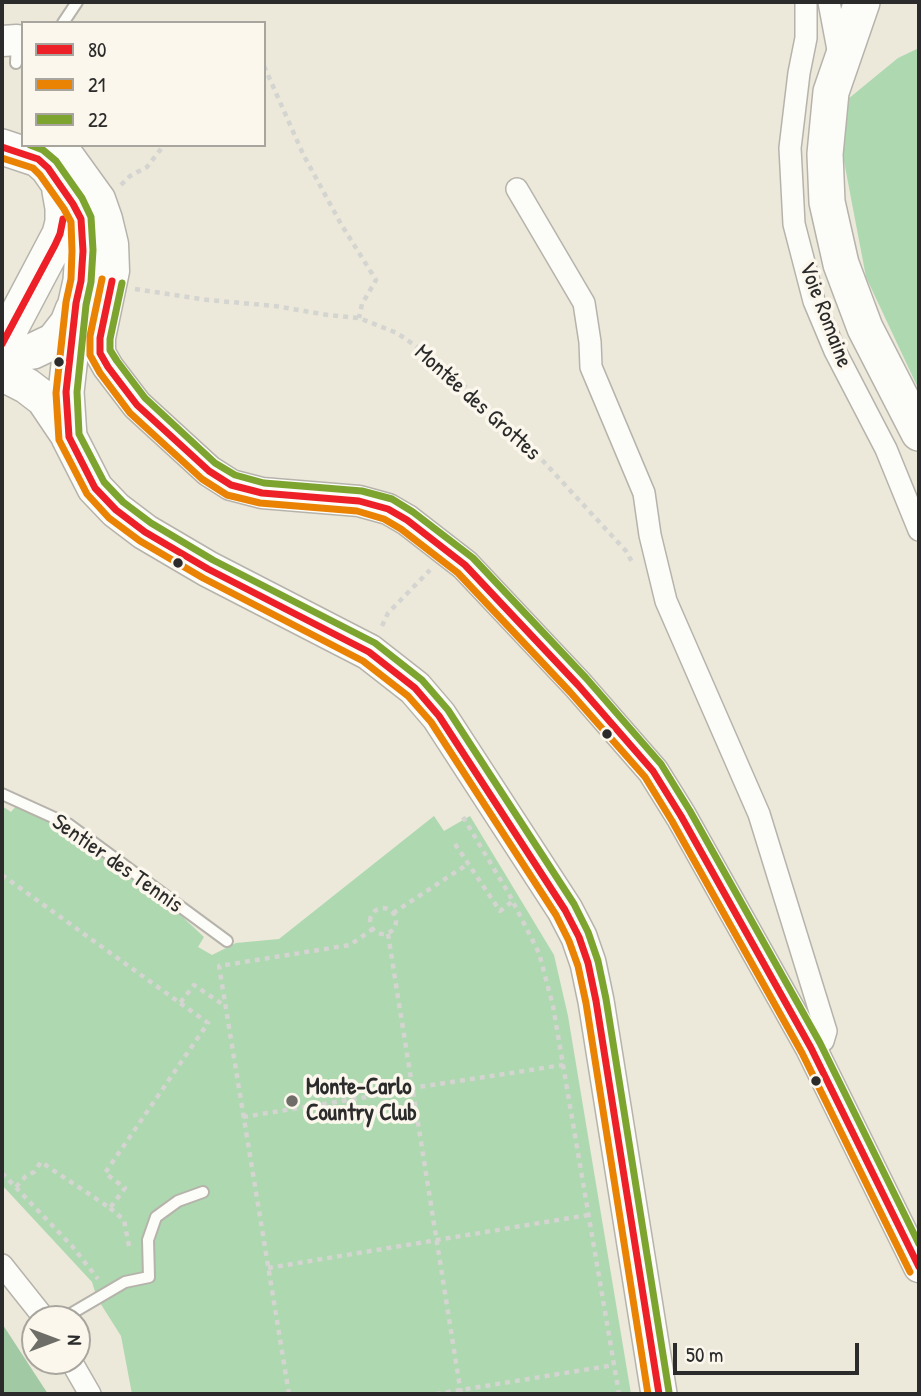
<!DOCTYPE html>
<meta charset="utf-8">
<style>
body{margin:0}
#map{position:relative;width:921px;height:1396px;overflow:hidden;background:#ece8da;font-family:"Patrick Hand",sans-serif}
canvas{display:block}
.frame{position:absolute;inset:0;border:4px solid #2b2b2b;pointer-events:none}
.legend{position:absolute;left:21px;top:21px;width:245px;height:126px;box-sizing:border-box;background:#fbf7ec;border:2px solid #a8a59f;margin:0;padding:9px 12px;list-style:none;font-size:21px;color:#2b2b2b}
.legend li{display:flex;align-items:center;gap:14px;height:35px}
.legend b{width:35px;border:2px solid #a8a59f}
.north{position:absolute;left:21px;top:1305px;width:70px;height:70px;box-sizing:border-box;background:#fbf7ec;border:2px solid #a8a59f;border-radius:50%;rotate:90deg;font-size:19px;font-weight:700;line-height:28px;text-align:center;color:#2b2b2b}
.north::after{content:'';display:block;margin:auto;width:24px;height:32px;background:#6f6d68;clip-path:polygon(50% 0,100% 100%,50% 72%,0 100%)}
.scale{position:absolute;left:673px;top:1343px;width:186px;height:32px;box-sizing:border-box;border:4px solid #2b2b2b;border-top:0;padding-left:9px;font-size:21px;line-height:24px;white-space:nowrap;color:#2b2b2b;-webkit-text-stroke:5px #fbf7ec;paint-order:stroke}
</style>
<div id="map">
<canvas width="921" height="1396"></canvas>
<div class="frame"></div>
<ul class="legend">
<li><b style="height:9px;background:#ed2028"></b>80</li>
<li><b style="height:9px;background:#ea8204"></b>21</li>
<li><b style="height:9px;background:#7ea430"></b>22</li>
</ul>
<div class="north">N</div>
<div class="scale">50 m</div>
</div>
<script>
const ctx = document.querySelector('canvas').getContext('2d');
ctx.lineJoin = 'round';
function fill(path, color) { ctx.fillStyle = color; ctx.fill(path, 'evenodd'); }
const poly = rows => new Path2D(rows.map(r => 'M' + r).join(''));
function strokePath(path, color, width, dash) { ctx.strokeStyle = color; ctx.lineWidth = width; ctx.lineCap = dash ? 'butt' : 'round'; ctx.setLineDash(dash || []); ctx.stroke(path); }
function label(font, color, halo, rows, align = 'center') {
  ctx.font = font + ' "Patrick Hand",sans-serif'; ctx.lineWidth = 7; ctx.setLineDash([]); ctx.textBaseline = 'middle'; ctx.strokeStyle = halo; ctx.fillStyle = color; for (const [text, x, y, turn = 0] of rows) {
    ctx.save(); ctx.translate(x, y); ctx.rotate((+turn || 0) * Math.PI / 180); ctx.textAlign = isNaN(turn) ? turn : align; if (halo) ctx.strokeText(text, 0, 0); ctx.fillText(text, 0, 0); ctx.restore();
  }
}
const green = poly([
 [919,48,919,390,866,277,843,156,848,99,898,58],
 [17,805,35,816,67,828,159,895,204,937,198,947,212,955,236,943,279,939,434,816,444,831,470,816,554,955,568,1016,631,1394,132,1394,121,1336,97,1298,92,1282,2,1185,2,806,11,812]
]);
const forest = poly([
 [2,1322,3,1325,48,1394,2,1394]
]);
const path = poly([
 [264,66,303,154,341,224,376,280,362,304,359,318],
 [121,185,130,176,147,167,164,145],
 [135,289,208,300,275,306,328,315,359,318,397,333,420,349,468,389,543,461,626,551,632,562],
 [382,626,388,613,430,570],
 [463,817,509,894,539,953,553,1006,619,1394],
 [455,844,500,911,513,901],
 [2,875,180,1003,194,985,225,1006],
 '370 921a13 13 0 1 1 26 0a13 13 0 1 1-26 0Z',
 [393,913,468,864],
 [388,934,461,1394],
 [243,1117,361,1098,412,1088,563,1065],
 [2,1173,72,1246,98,1279],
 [16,1187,26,1176,34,1172,41,1162,110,1208,125,1188,105,1173,208,1023,180,1003],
 [110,1208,124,1220,129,1246],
 [268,1268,588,1215],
 [289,1394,219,966,350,945,373,929],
 [436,1394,614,1365]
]);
const lane = poly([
 [63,23,77,2],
 [16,63,17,41],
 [2,794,68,824,227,941],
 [62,1319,125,1282,149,1277,148,1240,156,1217,178,1201,203,1192]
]);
const street = poly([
 [806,2,806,38,799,73,790,148,794,224,814,301,835,351,886,449,919,530],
 [829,2,839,55],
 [517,189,584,303,590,342,591,367,644,493,650,535,666,601,759,814,826,1031,823,1041,811,1048],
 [2,1265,45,1319],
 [71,1361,90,1394]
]);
const secondary = poly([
 [2,41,17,40,23,42],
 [61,145,100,199,107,219,113,244,114,271,100,338,100,353,108,367,137,405,209,471,231,485,262,493,359,501,388,509,407,520,465,565,578,685,653,771,681,816,811,1048,919,1267]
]);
const primary = poly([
 [862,2,831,92,825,154,827,202,841,264,865,328,919,433],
 [2,147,38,159,48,168,73,204,81,219,83,251,81,281,76,303,66,392,69,437,95,488,116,510,145,532,208,569,369,652,415,688,439,716,565,910,579,937,588,963,596,1001,659,1394],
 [2,344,60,234,63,222,63,208,60,191],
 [2,354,15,354,33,351,54,341,68,323,73,310],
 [2,373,27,386,44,399,69,436]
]);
const bus1 = poly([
 [2,147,38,159,48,168,73,204,81,219,83,251,81,281,76,303,66,392,69,437,95,488,116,510,145,532,208,569,369,652,415,688,439,716,565,910,579,937,588,963,596,1001,659,1394],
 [112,281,100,338,100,353,108,367,137,405,209,471,231,485,262,493,359,501,388,509,407,520,465,565,578,685,653,771,681,816,811,1048,919,1267],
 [2,344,55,245,60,234,63,219]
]);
const bus2 = poly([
 [2,158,33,168,40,175,64,209,71,222,72,251,71,279,66,302,56,393,59,440,87,494,109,518,140,541,203,578,363,661,408,696,431,722,556,915,569,941,578,966,586,1003,648,1394],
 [102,279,90,336,90,355,100,373,130,413,202,479,227,495,260,503,357,511,384,519,401,529,458,573,570,692,645,777,672,821,802,1053,910,1272]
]);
const bus3 = poly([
 [30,145,43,150,56,161,82,198,91,217,93,250,91,282,86,305,77,392,79,434,104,482,123,502,151,523,213,560,375,643,422,680,448,710,574,904,588,932,598,961,606,999,669,1392],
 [122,283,110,339,110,350,117,361,145,398,215,463,235,475,264,483,362,491,392,499,413,512,473,558,586,678,661,764,690,811,820,1043,919,1244]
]);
const markers = [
 [59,362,6,"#2b2b2b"],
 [178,563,6,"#2b2b2b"],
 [607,734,6,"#2b2b2b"],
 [816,1081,6,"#2b2b2b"],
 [292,1101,7,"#6f6d68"]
];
const streetNames = [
 ["Voie Romaine",825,315,69],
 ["Montée des Grottes",477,403,42],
 ["Sentier des Tennis",117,864,35]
];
const poiNames = [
 ["Monte-Carlo",306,1088],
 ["Country Club",306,1114]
];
fill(green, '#add8b0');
fill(forest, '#a1c9a4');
strokePath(lane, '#b6b3ab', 14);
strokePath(street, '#b6b3ab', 24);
strokePath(secondary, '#b6b3ab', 33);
strokePath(primary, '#b6b3ab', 38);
strokePath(path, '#d4d4d0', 4.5, [5, 5]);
strokePath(lane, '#fcfcf9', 10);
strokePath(street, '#fcfcf9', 21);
strokePath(secondary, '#fcfcf9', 30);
strokePath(primary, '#fcfcf9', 35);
strokePath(bus1, '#ed2028', 7);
strokePath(bus2, '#ea8204', 7);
strokePath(bus3, '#7ea430', 7);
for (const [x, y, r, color] of markers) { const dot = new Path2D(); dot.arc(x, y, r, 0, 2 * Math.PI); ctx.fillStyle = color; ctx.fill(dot); strokePath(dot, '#fbf7ec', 2.5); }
label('23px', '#2b2b2b', '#fbf7ec', streetNames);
label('bold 23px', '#2b2b2b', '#fbf7ec', poiNames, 'left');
</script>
